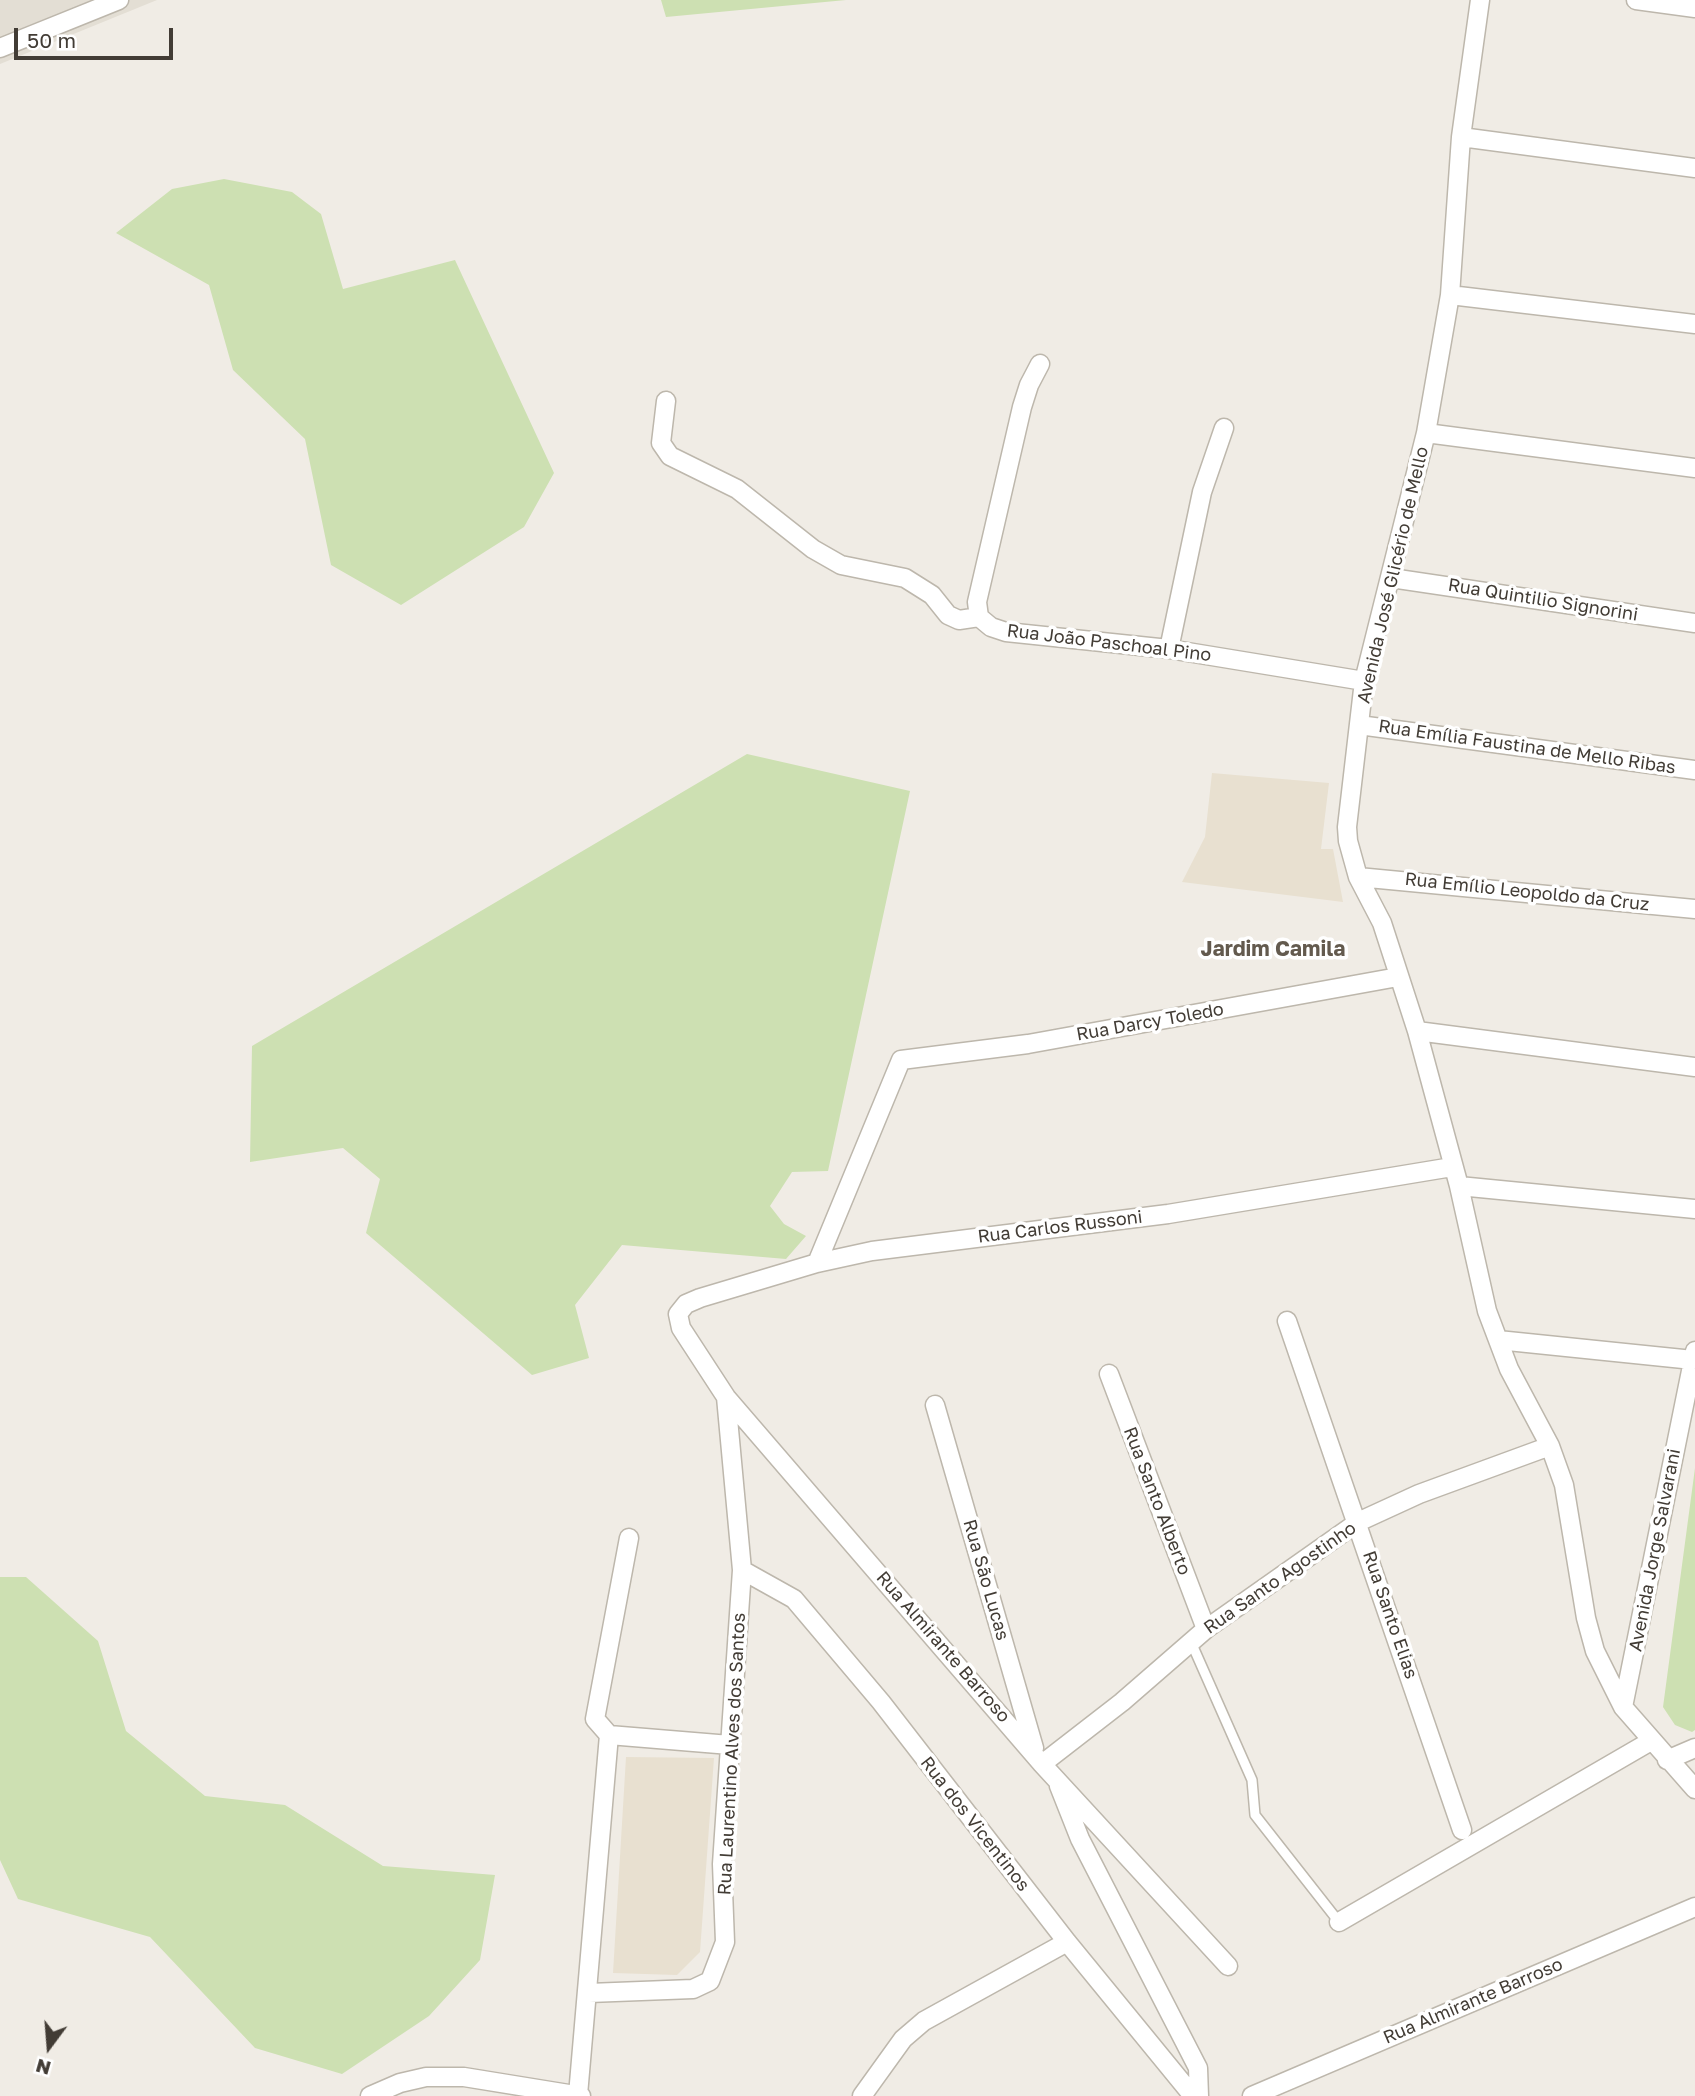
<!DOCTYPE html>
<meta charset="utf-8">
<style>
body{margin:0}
#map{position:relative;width:1695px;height:2096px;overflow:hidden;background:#f0ece5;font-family:"Golos Text",sans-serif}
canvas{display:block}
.north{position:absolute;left:14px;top:2012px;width:70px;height:70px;-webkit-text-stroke:5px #fff;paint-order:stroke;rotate:196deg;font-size:19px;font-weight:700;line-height:28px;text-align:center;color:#423c35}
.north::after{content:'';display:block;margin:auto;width:24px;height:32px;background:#423c35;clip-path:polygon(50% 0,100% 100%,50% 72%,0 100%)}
.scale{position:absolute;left:14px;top:28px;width:159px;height:32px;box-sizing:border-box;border:4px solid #423c35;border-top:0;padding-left:9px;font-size:21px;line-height:24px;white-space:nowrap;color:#423c35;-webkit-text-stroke:5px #fff;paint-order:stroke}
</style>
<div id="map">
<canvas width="1695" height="2096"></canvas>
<div class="north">N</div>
<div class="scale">50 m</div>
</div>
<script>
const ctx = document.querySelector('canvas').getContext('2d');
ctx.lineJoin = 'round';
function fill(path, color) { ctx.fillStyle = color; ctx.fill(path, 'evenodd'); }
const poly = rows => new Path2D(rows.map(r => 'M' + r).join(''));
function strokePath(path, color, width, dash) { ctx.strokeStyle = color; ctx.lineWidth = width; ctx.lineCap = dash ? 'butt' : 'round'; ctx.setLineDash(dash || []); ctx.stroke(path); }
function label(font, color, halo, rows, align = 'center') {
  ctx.font = font + ' "Golos Text",sans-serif'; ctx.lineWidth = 7; ctx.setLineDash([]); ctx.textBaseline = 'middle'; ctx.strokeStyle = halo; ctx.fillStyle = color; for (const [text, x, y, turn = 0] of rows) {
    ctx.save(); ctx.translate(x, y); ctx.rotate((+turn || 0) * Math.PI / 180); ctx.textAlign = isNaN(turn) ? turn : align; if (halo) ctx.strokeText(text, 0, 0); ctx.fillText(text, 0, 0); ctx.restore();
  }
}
const residential = poly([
 [0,0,157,0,0,64]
]);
const education = poly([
 [1212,773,1329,783,1321,849,1333,849,1343,902,1182,882,1205,837],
 [626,1757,714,1758,700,1952,677,1975,613,1973]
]);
const green = poly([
 [661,0,846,0,666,17],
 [224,179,292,192,321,214,343,289,455,260,554,473,524,527,401,605,331,565,305,439,233,370,209,285,116,233,172,189],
 [747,754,910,791,828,1171,792,1172,770,1206,784,1224,806,1236,786,1259,622,1245,575,1305,589,1358,532,1375,366,1233,380,1179,343,1148,250,1162,252,1046],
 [1695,1468,1695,1730,1692,1732,1675,1725,1663,1707],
 [0,1577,26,1577,98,1641,126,1731,205,1796,285,1805,383,1866,495,1875,480,1960,429,2016,342,2074,255,2048,150,1937,18,1899,0,1860]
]);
const service = poly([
 [1191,1642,1252,1780,1255,1815,1339,1922]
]);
const minor = poly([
 [1480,0,1461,137,1450,295,1426,433,1364,681,1347,827,1348,841,1358,877,1382,923,1417,1031,1459,1186,1487,1311,1509,1369,1550,1446,1564,1485,1586,1618,1595,1651,1623,1707,1695,1789],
 [1636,0,1695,8],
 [0,48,119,0],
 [1461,137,1695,168],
 [1450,295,1695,324],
 [666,401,661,443,670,456,737,489,813,549,841,565,905,578,932,595,948,615,959,620,979,617],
 [1426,433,1695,468],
 [1391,578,1695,623],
 [979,617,991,627,1006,632,1169,649,1364,681],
 [979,617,977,602,1022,407,1029,385,1040,364],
 [1169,649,1202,492,1224,428],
 [1359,725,1695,770],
 [1358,877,1695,909],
 [1417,1031,1695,1067],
 [1459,1186,1695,1209],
 [817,1263,901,1060,1028,1044,1398,977],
 [1287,1321,1462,1830],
 [1498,1340,1693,1360],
 [1109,1374,1206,1629],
 [935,1405,1034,1748],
 [742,1570,794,1599,881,1702,1067,1942,1193,2096],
 [1623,1707,1695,1351],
 [609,1735,730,1745],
 [1667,1760,1695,1748],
 [1042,1764,1122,1702,1206,1629,1358,1522,1419,1494,1550,1446],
 [1059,1786,1080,1839,1198,2068,1199,2096],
 [1339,1922,1651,1741],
 [1228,1966,1042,1764,726,1397,681,1328,678,1314,686,1304,700,1298,817,1263,872,1251,1168,1214,1452,1167],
 [589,1993,693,1989,710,1981,725,1942,722,1864,742,1570,726,1397],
 [578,2095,609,1735,595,1719,629,1538],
 [370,2096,400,2083,426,2077,464,2077,581,2096],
 [862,2096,903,2039,924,2021,1067,1942],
 [1252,2096,1695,1907]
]);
const streetNames = [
 ["Avenida José Glicério de Mello",1393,575,-77],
 ["Rua Quintilio Signorini",1543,600,9],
 ["Rua João Paschoal Pino",1109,643,7],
 ["Rua Emília Faustina de Mello Ribas",1527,747,8],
 ["Rua Emílio Leopoldo da Cruz",1527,892,6],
 ["Rua Darcy Toledo",1150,1022,-10],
 ["Rua Carlos Russoni",1060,1227,-7],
 ["Rua Santo Alberto",1157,1501,69],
 ["Avenida Jorge Salvarani",1655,1550,-79],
 ["Rua Santo Agostinho",1280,1578,-35],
 ["Rua São Lucas",986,1580,74],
 ["Rua Santo Elias",1390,1615,71],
 ["Rua Almirante Barroso",943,1647,49],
 ["Rua Laurentino Alves dos Santos",732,1754,-87],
 ["Rua dos Vicentinos",975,1824,52],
 ["Rua Almirante Barroso",1473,2001,-23]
];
const quarterNames = [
 ["Jardim Camila",1273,949]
];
fill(residential, '#e3ded4');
fill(education, '#e8e0d0');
fill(green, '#cde0b2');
strokePath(service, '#bdb7ac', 12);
strokePath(minor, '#bdb7ac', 21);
strokePath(service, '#fff', 9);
strokePath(minor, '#fff', 18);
label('18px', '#423c35', '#fff', streetNames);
label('bold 21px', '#635a4e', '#fff', quarterNames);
</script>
